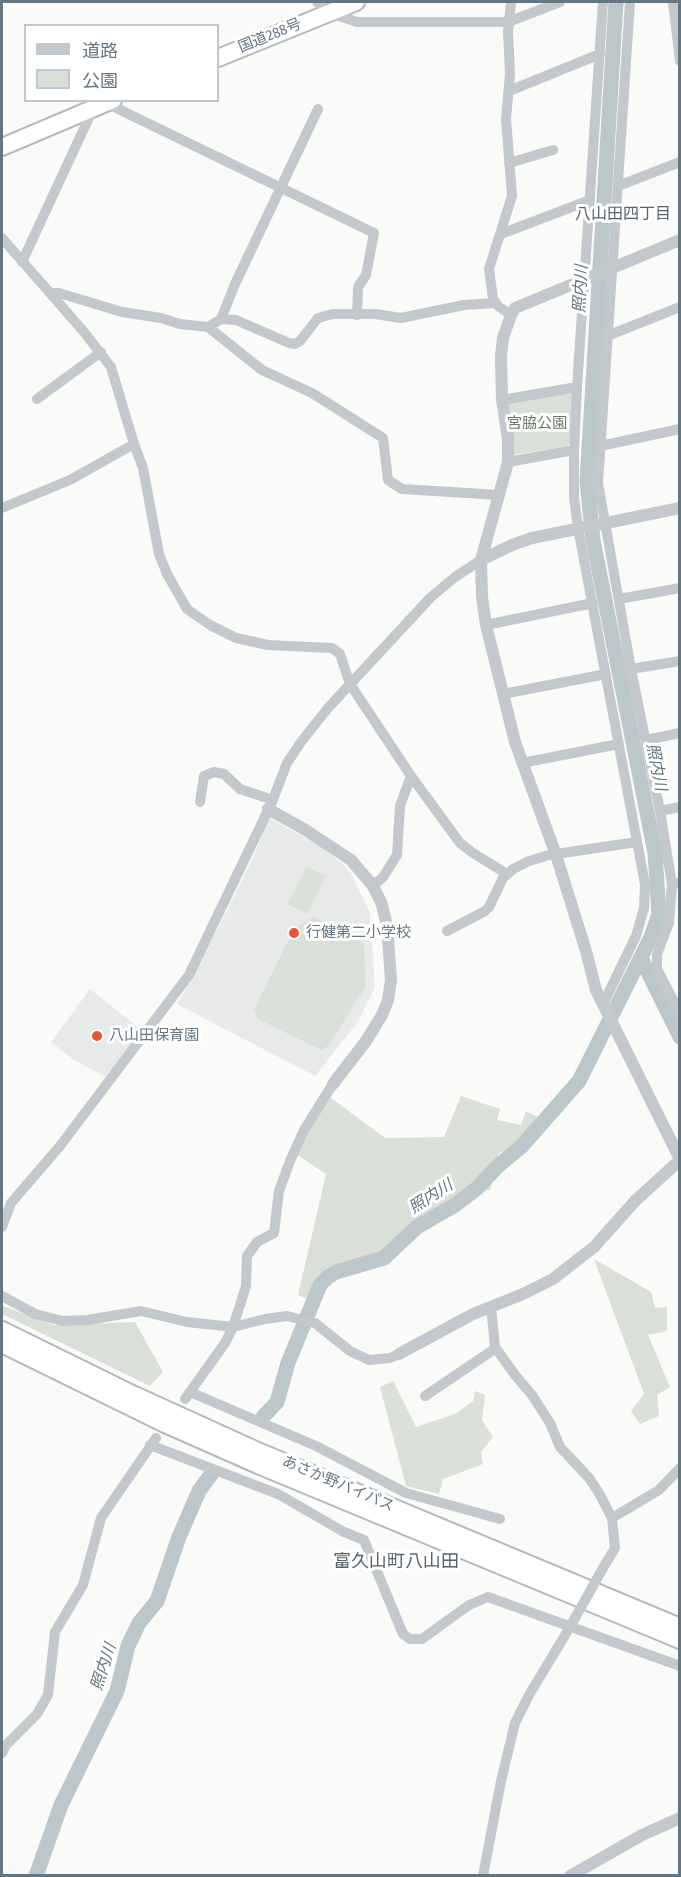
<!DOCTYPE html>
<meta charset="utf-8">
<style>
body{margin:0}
#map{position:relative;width:681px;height:1877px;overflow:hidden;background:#fafaf8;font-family:"Fira Sans Condensed","Noto Sans JP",sans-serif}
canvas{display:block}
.frame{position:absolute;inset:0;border:3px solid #657683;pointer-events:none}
.legend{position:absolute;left:24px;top:24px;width:195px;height:78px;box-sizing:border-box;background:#fff;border:2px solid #c1c8cd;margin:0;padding:8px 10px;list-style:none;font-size:18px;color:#657683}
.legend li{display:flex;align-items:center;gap:12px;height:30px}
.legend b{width:30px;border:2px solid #c1c8cd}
</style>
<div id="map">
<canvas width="681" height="1877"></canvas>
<div class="frame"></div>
<ul class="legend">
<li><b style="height:8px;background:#c3c8cc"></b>道路</li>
<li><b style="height:16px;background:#dadfd7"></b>公園</li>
</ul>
</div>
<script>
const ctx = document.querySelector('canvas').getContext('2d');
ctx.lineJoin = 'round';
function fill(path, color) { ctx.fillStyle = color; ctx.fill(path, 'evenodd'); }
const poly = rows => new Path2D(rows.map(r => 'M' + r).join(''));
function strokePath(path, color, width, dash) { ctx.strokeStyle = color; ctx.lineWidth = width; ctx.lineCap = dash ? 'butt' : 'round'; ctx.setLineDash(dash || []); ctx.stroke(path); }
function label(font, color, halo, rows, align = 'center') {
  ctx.font = font + ' "Fira Sans Condensed","Noto Sans JP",sans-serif'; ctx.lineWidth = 6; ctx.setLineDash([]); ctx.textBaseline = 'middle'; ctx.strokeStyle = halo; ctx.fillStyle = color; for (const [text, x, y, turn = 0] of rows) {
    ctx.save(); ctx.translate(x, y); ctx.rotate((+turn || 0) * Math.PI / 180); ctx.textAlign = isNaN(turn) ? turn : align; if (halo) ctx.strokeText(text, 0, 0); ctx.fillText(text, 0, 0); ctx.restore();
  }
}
const built = poly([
 [269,818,320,846,342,863,351,873,370,913,375,987,357,1023,315,1076,177,1004,194,976,250,864],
 [90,989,143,1031,106,1077,74,1060,51,1042]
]);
const green = poly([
 [570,391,573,393,570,443,567,446,513,455,507,405,511,402],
 [307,867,326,876,307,914,287,904],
 [314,917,364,944,366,986,328,1046,321,1050,258,1019,254,1010,294,929],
 [327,1095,385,1138,444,1137,461,1096,500,1109,497,1120,521,1125,526,1111,539,1118,521,1145,499,1153,490,1190,459,1199,417,1224,409,1224,381,1256,332,1277,313,1301,298,1295,326,1174,296,1154],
 [594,1259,651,1292,655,1308,667,1307,667,1331,648,1335,670,1387,657,1395,659,1416,640,1424,631,1411,644,1394],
 [3,1306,54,1325,135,1322,163,1372,150,1386,2,1314],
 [393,1381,416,1427,455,1414,473,1401,475,1391,485,1395,482,1420,493,1437,481,1452,483,1464,443,1479,439,1494,406,1486,380,1387]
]);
const river = poly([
 [641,958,680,1037],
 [263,1417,277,1402,288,1363,320,1285,328,1277,336,1272,384,1258,417,1227,455,1205,476,1189,499,1165,521,1147,579,1081,651,937,659,914,655,853,593,540,587,482,616,2],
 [36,1876,61,1805,117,1691,128,1646,139,1623,157,1601,179,1537,199,1491,212,1473]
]);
const minor = poly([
 [317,2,322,7],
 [630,2,598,483,631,669,660,811,672,884,680,883],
 [673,2,680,61],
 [330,13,357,22,508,22,560,2],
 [509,91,600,54],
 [106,103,374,233,366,275,358,287,357,315],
 [509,163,553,150],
 [618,186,680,162],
 [501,234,590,200],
 [2,238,84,332,111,367,134,444,143,468,159,554,167,574,187,609,210,625,236,638,268,645,332,648,340,654,350,684,411,776,400,806,397,855,383,877,373,886],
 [22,262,93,109],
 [50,293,59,293,122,312,161,318,180,324,208,327,262,370,312,393,383,438,388,480,402,489,499,495],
 [511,315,498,306,493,299,489,269,512,196,506,119,510,74,508,32,511,2],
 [221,319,235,284,318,109],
 [208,327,221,319,236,320,289,343,295,344,300,341,318,318,333,314,375,314,401,318,464,305,495,303],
 [607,336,680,307],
 [37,399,101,352],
 [502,400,577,387],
 [600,446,680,429],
 [508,462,574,450],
 [2,508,70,480,134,444],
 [619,599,680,588],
 [486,625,593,603],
 [631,669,680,661],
 [503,694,606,674],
 [646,740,680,733],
 [522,763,619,744],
 [411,776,460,843,473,853,507,874],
 [200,802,204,776,214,772,224,774,240,789,273,800],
 [660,811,680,807],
 [672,884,669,923,657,954,657,969,680,1013],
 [447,931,485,911,489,907,503,878,513,869,529,861,549,855,637,842],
 [603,1004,636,936,644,908,645,884,578,528,574,497,574,450,577,387,603,2],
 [2,1227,11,1203,60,1146,189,975,272,802,287,763,301,742,328,708,431,597,455,577,481,560],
 [2,1296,35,1314,63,1321,87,1320,141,1311,187,1322,233,1327,265,1319,287,1316,315,1323,350,1351,369,1360,390,1358,399,1354],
 [491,1306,495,1347,515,1375,532,1395,550,1423,560,1447,589,1478,599,1493,612,1518,615,1548,603,1568],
 [190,1392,316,1446,406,1493,500,1519],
 [425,1396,496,1348],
 [185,1399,225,1343,233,1327,246,1286,247,1256,257,1242,274,1233,279,1191,290,1161,304,1130,333,1084],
 [150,1445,278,1494,344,1532,364,1540,403,1634,410,1639,422,1639,469,1605,488,1597,680,1666],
 [612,1518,659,1490,680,1468],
 [2,1753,6,1745,37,1714,48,1695,55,1632,83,1585,101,1518,156,1438],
 [483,1876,501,1781,515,1723,529,1695,570,1627]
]);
const tertiary = poly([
 [680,240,515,308,511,315,503,338,501,356,502,400,508,439,508,462,481,560,482,597,486,625,515,742,556,855,586,951,596,990,680,1159],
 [481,560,512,545,532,538,680,508],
 [268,809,304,829,351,860,373,886,381,902,387,925,391,980,388,1000,382,1015,366,1041,333,1084],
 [399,1354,473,1314,523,1294,553,1279,594,1247,635,1201,680,1160],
 [570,1876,642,1835,680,1818]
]);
const trunk = poly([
 [218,58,356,2],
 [2,147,113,100],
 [2,1330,126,1391,260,1452,680,1627],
 [2,1344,165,1424,258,1465,680,1640]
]);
const minorBridge = poly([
 [570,1627,603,1568]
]);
const markers = [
 [294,933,6,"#e4572e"],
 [97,1036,6,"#e4572e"]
];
const streetNames = [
 ["国道288号",270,36,-22],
 ["あさか野バイパス",338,1484,23]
];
const parkNames = [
 ["宮脇公園",537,424]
];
const poiNames = [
 ["行健第二小学校",306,933],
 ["八山田保育園",109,1036]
];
const neighbourhoodNames = [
 ["八山田四丁目",623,215]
];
const waterNames = [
 ["照内川",581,289,-87],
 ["照内川",656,767,79],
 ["照内川",431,1197,-33],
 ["照内川",104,1667,-72]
];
const quarterNames = [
 ["富久山町八山田",396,1562]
];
fill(built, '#e8e9e9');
fill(green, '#dadfd7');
strokePath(river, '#bbc7cb', 15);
strokePath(trunk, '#b4b9bd', 20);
strokePath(minor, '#c3c8cc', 10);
strokePath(tertiary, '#c3c8cc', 12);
strokePath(trunk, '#fff', 16);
strokePath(minorBridge, '#c3c8cc', 10);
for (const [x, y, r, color] of markers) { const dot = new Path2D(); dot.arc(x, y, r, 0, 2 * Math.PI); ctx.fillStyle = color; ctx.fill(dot); strokePath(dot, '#fff', 2); }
label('15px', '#657683', '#fff', streetNames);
label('15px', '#687a64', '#fff', parkNames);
label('15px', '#657683', '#fff', poiNames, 'left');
label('16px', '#57646e', '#fff', neighbourhoodNames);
label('italic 16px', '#60757c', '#fff', waterNames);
label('18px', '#57646e', '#fff', quarterNames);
</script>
